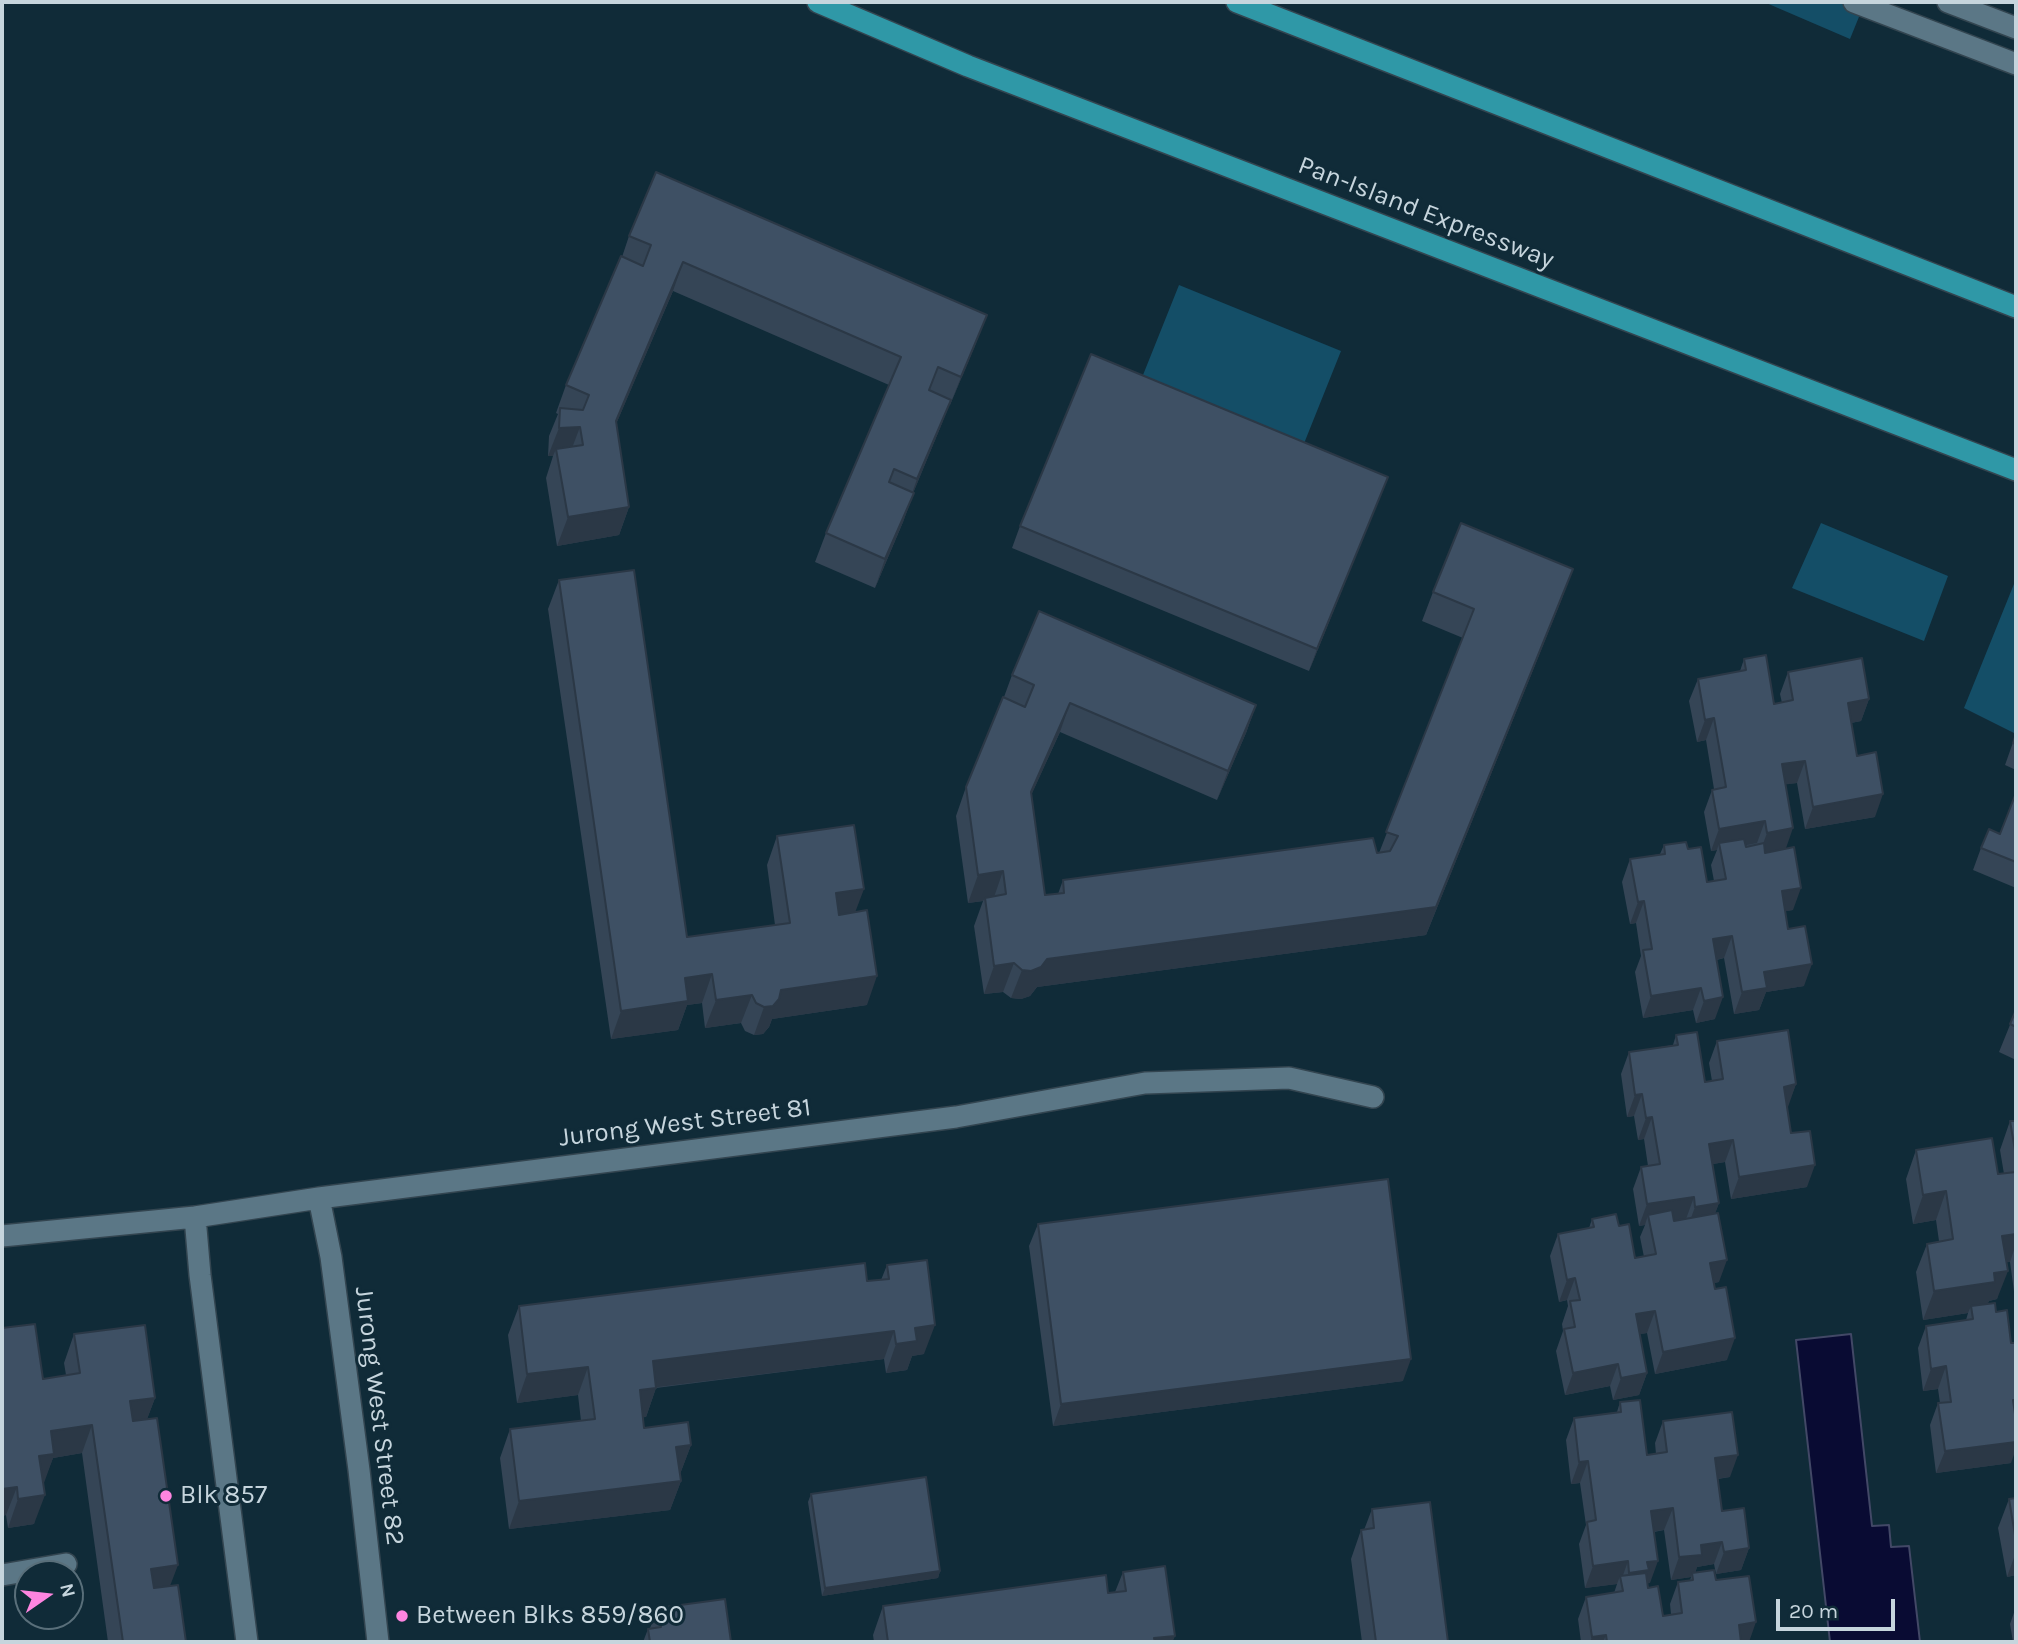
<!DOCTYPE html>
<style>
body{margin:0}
#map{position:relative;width:2018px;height:1644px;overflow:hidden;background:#102b38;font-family:Karla,sans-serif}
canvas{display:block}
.frame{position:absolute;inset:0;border:4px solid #c6d5dd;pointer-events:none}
.north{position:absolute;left:14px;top:1560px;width:70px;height:70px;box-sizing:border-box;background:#102b38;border:2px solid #596f7a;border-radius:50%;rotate:76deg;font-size:19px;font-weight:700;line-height:28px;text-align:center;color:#c6d5dd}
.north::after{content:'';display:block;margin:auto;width:24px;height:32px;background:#fe85e0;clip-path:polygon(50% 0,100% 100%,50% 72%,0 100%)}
.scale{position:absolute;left:1776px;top:1599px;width:119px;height:32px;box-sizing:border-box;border:4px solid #c6d5dd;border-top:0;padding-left:9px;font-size:21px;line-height:24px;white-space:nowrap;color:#c6d5dd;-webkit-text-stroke:5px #102b38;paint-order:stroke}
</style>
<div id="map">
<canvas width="2018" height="1644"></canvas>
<div class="frame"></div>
<div class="north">N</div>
<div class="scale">20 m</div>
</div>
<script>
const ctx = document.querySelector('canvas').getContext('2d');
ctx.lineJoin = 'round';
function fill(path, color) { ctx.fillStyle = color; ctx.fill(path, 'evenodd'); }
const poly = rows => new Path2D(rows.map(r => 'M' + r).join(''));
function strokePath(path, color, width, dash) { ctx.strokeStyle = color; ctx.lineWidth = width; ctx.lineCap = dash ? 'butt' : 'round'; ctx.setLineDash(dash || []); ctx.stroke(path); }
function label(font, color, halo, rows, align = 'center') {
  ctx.font = font + ' Karla,sans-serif'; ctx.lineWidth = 6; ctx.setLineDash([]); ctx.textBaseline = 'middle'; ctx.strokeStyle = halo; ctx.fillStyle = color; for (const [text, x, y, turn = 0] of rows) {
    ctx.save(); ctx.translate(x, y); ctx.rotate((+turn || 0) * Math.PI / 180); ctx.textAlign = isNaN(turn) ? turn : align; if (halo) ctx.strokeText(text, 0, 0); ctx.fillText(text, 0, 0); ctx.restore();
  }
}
const green = poly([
 [1764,2,1865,2,1850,39],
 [1179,285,1341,351,1301,451,1139,385],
 [1821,523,1948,576,1924,641,1792,588],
 [2016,579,2016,734,1964,708]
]);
const water = poly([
 [1851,1334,1872,1526,1889,1525,1891,1547,1909,1546,1920,1642,1830,1642,1796,1340,1851,1334]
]);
const minor = poly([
 [1854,2,2016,64],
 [1948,2,2016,28],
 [319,1198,331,1257,359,1470,378,1642],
 [195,1217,200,1275,247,1642],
 [2,1236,195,1217,319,1198,956,1117,1145,1083,1289,1078,1373,1097],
 [2,1575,66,1564]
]);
const highway = poly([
 [818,2,968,66,2016,470],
 [1237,2,2016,307]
]);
const wall = poly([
 [629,236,976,343,950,405,949,405,940,428,913,493,903,522,875,588,815,562,826,533,889,385,673,291,616,424,629,507,619,535,557,546,546,478,553,456,548,456,549,436,558,414,556,413,566,385,622,257],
 [1379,499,1309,671,1012,548,1020,526],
 [1573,569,1562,598,1426,935,1037,987,1030,996,1021,999,1011,998,1003,992,984,994,974,926,983,901,968,903,956,816,966,787,1004,697,1012,675,1256,705,1246,733,1217,800,1060,732,1031,795,1045,895,1058,894,1063,880,1377,853,1379,853,1463,638,1422,621,1433,592],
 [559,580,687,937,775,925,767,865,777,836,855,912,867,1005,772,1019,769,1027,763,1034,754,1035,745,1031,741,1023,705,1028,702,1003,687,1005,678,1030,611,1039,548,609],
 [1744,659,1774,704,1782,703,1780,694,1788,672,1869,699,1861,721,1851,723,1857,756,1875,817,1805,829,1797,783,1786,784,1786,849,1793,910,1785,911,1788,929,1804,986,1766,992,1759,1010,1734,1014,1724,958,1717,960,1715,1019,1696,1023,1693,1010,1643,1018,1635,972,1641,956,1636,923,1630,924,1622,882,1630,859,1660,854,1664,845,1688,849,1707,882,1714,881,1711,865,1717,850,1711,851,1704,812,1712,790,1714,789,1706,740,1697,742,1689,701,1698,679,1740,671],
 [2016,734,2016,770,2005,765],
 [2016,793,2016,888,1973,870,1981,848,2000,834],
 [2016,1010,2016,1060,1999,1052],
 [1676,1035,1705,1082,1712,1081,1709,1063,1717,1041,1796,1084,1787,1107,1791,1133,1807,1187,1731,1199,1725,1162,1713,1164,1719,1203,1715,1213,1719,1282,1714,1283,1727,1360,1655,1374,1647,1333,1640,1334,1647,1373,1639,1395,1613,1400,1610,1386,1565,1395,1556,1351,1563,1331,1562,1324,1568,1306,1567,1300,1559,1302,1550,1256,1558,1234,1589,1228,1592,1219,1619,1226,1635,1258,1644,1257,1640,1237,1645,1225,1639,1226,1633,1189,1641,1167,1648,1166,1644,1139,1638,1140,1634,1116,1627,1117,1621,1074,1629,1052,1673,1045],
 [2010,1121,2016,1121,2016,1306,2010,1262,2006,1262,1997,1299,1989,1301,1987,1304,2011,1463,1936,1473,1930,1425,1938,1403,1940,1403,1938,1389,1923,1391,1918,1348,1926,1326,1966,1320,1968,1313,1923,1320,1916,1272,1927,1244,1939,1241,1936,1220,1913,1224,1906,1179,1916,1150,1998,1174,2004,1174,2000,1150],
 [1038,1224,1403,1381,1053,1426,1029,1246],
 [887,1265,924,1354,912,1356,907,1370,886,1373,884,1359,656,1388,646,1417,643,1417,644,1428,691,1445,680,1474,681,1481,670,1510,509,1529,500,1458,510,1429,581,1421,578,1395,517,1403,508,1335,519,1306,867,1281,881,1280],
 [2,1328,43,1379,66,1375,64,1363,74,1334,155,1398,147,1419,170,1586,186,1642,108,1642,82,1453,53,1458,43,1483,34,1524,8,1528,6,1515,2,1516],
 [1620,1402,1647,1455,1656,1454,1655,1443,1663,1421,1730,1477,1718,1479,1722,1511,1749,1548,1741,1570,1716,1574,1714,1564,1697,1567,1695,1573,1716,1580,1749,1642,1581,1642,1578,1619,1586,1597,1614,1593,1617,1584,1585,1588,1579,1544,1586,1525,1580,1483,1571,1484,1566,1440,1574,1418,1617,1412],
 [1664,1530,1671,1580,1691,1577,1690,1580,1678,1582,1670,1604,1671,1614,1663,1616,1648,1588,1648,1583,1650,1583,1654,1532],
 [811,1494,940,1571,938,1578,822,1596,808,1502],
 [2016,1498,2016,1575,2007,1577,1998,1528,2009,1499],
 [1372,1509,1448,1642,1362,1642,1351,1559,1361,1530,1364,1530],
 [1123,1572,1175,1636,1172,1642,874,1642,873,1635,883,1606,1115,1592],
 [2016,1607,2016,1642,2013,1642,2010,1624],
 [658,1608,731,1642,643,1642,648,1629,650,1628]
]);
const shadedWall = poly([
 [683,262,673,291,605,450,616,421],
 [987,315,976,343,950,405,961,377],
 [951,400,940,428,907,508,917,479],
 [580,427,569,456,556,449,553,456,548,456,559,428],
 [1388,477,1379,499,1309,671,1317,649],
 [914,493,903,522,875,588,885,559],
 [629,507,619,535,557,546,568,517],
 [1573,569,1562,598,1426,935,1037,987,1030,996,1021,999,1011,998,1022,970,1047,959,1436,907],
 [1869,699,1861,721,1840,725,1848,703],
 [1070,703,1060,732,1020,820,1031,792],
 [1256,705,1246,733,1217,800,1228,771],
 [1714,718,1706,740,1697,742,1705,720],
 [1805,761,1797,783,1774,786,1782,764],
 [1883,794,1875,817,1805,829,1813,807],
 [1765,821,1757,843,1721,850,1719,843,1717,850,1711,851,1719,829],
 [1793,828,1785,851,1759,855,1767,833],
 [1003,871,993,900,985,898,983,901,968,903,978,875],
 [1801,888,1793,910,1774,913,1782,891],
 [864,889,853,918,825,922,836,893],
 [1644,901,1636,923,1630,924,1638,902],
 [1732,936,1724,958,1705,962,1713,939],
 [1014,963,1003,992,984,994,994,966],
 [1812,964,1804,986,1766,992,1759,1010,1734,1014,1742,992,1764,972],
 [712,974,702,1003,687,1005,678,1030,611,1039,621,1011,685,978],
 [877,976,867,1005,772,1019,769,1027,763,1034,754,1035,764,1007,781,990],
 [1701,988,1693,1010,1643,1018,1651,996],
 [752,995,741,1023,705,1028,716,1000],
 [1723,997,1715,1019,1696,1023,1704,1001],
 [1796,1084,1788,1107,1776,1109,1784,1087],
 [1642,1094,1634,1116,1627,1117,1635,1095],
 [1652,1117,1644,1139,1638,1140,1646,1118],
 [1733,1140,1725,1162,1701,1166,1709,1144],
 [1815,1165,1807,1187,1731,1199,1739,1177],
 [1946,1191,1936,1220,1913,1224,1923,1195],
 [1694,1197,1686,1219,1650,1224,1648,1215,1645,1225,1639,1226,1647,1204],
 [1719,1203,1711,1225,1687,1229,1695,1207],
 [2016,1234,2016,1244,2010,1262,1991,1264,2002,1236],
 [1727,1260,1719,1282,1702,1285,1710,1263],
 [2008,1271,1997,1299,1989,1301,1985,1311,1971,1306,1968,1313,1923,1320,1934,1291,1994,1273],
 [1575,1278,1567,1300,1559,1302,1567,1280],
 [1655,1311,1647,1333,1628,1336,1636,1314],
 [935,1325,924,1354,912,1356,907,1370,886,1373,896,1344,915,1328],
 [894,1331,884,1359,642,1389,653,1361],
 [1735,1338,1727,1360,1655,1374,1663,1352],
 [1411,1359,1403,1381,1053,1426,1061,1404],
 [1618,1364,1610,1386,1565,1395,1573,1373],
 [1946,1366,1938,1389,1923,1391,1931,1369],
 [588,1367,578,1395,517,1403,527,1374],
 [1647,1373,1639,1395,1613,1400,1621,1378],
 [656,1388,646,1417,629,1419,640,1390],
 [155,1398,144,1427,120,1430,130,1401],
 [2013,1400,2016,1400,2016,1421],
 [92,1425,82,1453,53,1458,44,1483,28,1484,39,1456,51,1431],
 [2016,1442,2016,1449,2011,1463,1936,1473,1945,1451],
 [691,1445,680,1474,666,1475,676,1447],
 [1738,1455,1730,1477,1707,1480,1715,1458],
 [1588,1461,1580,1483,1571,1484,1579,1462],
 [681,1481,670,1510,509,1529,519,1501],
 [17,1487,6,1515,2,1516,2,1489],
 [45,1495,34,1524,8,1528,18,1499],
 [1673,1508,1664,1530,1643,1533,1651,1511],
 [1722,1542,1714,1564,1697,1567,1694,1577,1692,1573,1691,1577,1671,1580,1679,1557,1701,1545],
 [1749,1548,1741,1570,1716,1574,1724,1552],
 [2016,1552,2016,1575,2007,1577],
 [1628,1561,1621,1581,1620,1576,1617,1584,1585,1588,1593,1566],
 [1658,1561,1650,1583,1644,1584,1621,1595,1629,1573,1647,1562],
 [178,1565,167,1594,141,1598,151,1569],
 [940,1571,938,1578,822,1596,825,1588],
 [1756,1622,1749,1642,1732,1642,1739,1625],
 [1606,1635,1603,1642,1590,1642,1592,1637],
 [1175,1636,1172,1642,1153,1642,1154,1638]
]);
const building = poly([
 [656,172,987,315,961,377,938,367,929,390,951,400,917,479,894,469,889,482,914,493,885,559,826,533,901,357,683,262,616,421,629,507,568,517,556,449,583,445,580,427,559,428,560,408,583,410,589,395,566,385,621,256,643,266,651,245,629,236,656,172],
 [1091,354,1388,477,1317,649,1020,526,1091,354],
 [1461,523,1573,569,1436,907,1047,959,1041,967,1031,971,1022,970,1014,963,994,966,985,898,1006,894,1003,871,978,875,966,787,1003,697,1025,707,1034,685,1012,675,1039,611,1256,705,1228,771,1070,703,1031,792,1045,895,1064,893,1063,880,1373,838,1377,853,1390,851,1398,836,1386,832,1474,609,1433,592,1461,523],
 [634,570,687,937,790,923,777,836,854,825,864,889,836,893,839,915,867,910,877,976,781,990,779,999,773,1006,764,1007,756,1003,752,995,716,1000,712,974,685,978,688,1001,621,1011,559,580,634,570],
 [1766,655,1774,704,1793,700,1788,672,1862,658,1869,699,1848,703,1857,756,1876,752,1883,794,1813,807,1805,761,1782,764,1793,828,1767,833,1765,821,1719,829,1712,790,1726,787,1714,718,1705,720,1698,679,1746,670,1744,659,1766,655],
 [2016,734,2016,744,2013,743,2016,734],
 [2016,793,2016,862,1981,848,1989,829,2000,834,2016,793],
 [1744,839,1746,847,1764,843,1765,853,1794,847,1801,888,1782,891,1788,929,1805,926,1812,964,1764,972,1767,988,1742,992,1732,936,1713,939,1723,997,1704,1001,1701,988,1651,996,1643,950,1652,949,1644,901,1638,902,1630,859,1665,854,1664,845,1686,842,1688,849,1701,847,1707,882,1726,879,1719,843,1744,839],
 [2016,1010,2016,1027,2010,1024,2016,1010],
 [1788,1030,1796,1084,1784,1087,1791,1133,1810,1131,1815,1165,1739,1177,1733,1140,1709,1144,1719,1203,1695,1207,1694,1197,1647,1204,1641,1167,1660,1164,1652,1117,1646,1118,1642,1094,1635,1095,1629,1052,1678,1045,1676,1035,1697,1032,1705,1082,1723,1079,1717,1041,1788,1030],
 [2010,1121,2016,1121,2016,1156,2010,1121],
 [1992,1138,1998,1174,2016,1172,2016,1234,2002,1236,2008,1271,1994,1273,1995,1282,1934,1291,1927,1244,1953,1239,1946,1191,1923,1195,1916,1150,1992,1138],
 [1388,1179,1411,1359,1061,1404,1038,1224,1388,1179],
 [1672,1210,1674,1221,1718,1213,1727,1260,1710,1263,1715,1289,1726,1287,1735,1338,1663,1352,1655,1311,1636,1314,1647,1373,1621,1378,1618,1364,1573,1373,1564,1329,1575,1327,1570,1301,1580,1300,1575,1278,1567,1280,1558,1234,1594,1227,1592,1219,1616,1214,1619,1226,1629,1224,1635,1258,1656,1254,1648,1215,1672,1210],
 [927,1260,935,1325,915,1328,917,1341,896,1344,894,1331,653,1361,656,1388,640,1390,644,1428,688,1422,691,1445,676,1447,681,1481,519,1501,510,1429,595,1419,588,1367,527,1374,519,1306,865,1263,867,1281,889,1279,887,1265,927,1260],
 [1995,1303,1996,1312,2007,1310,2011,1343,2016,1343,2016,1400,2013,1400,2016,1421,2016,1442,1945,1451,1938,1403,1951,1402,1946,1366,1931,1369,1926,1326,1973,1319,1971,1306,1995,1303],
 [35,1324,43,1379,80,1373,74,1334,145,1325,155,1398,130,1401,133,1421,157,1418,178,1565,151,1569,154,1588,178,1585,186,1642,123,1642,92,1425,51,1431,54,1454,39,1456,45,1495,18,1499,17,1487,2,1489,2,1328,35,1324],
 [1640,1400,1647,1455,1667,1452,1663,1421,1732,1412,1738,1455,1715,1458,1722,1511,1744,1508,1749,1548,1724,1552,1722,1542,1701,1545,1702,1555,1679,1557,1673,1508,1651,1511,1658,1561,1647,1562,1649,1570,1629,1573,1628,1561,1593,1566,1587,1522,1596,1520,1588,1461,1579,1462,1574,1418,1621,1412,1620,1402,1640,1400],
 [926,1477,940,1571,825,1588,811,1494,926,1477],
 [2016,1498,2016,1541,2009,1499,2016,1498],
 [1430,1502,1448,1642,1376,1642,1361,1530,1374,1528,1372,1509,1430,1502],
 [1165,1566,1175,1636,1154,1638,1155,1642,888,1642,883,1606,1106,1575,1108,1593,1126,1591,1123,1572,1165,1566],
 [1714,1570,1716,1580,1749,1576,1756,1622,1739,1625,1741,1642,1607,1642,1606,1635,1592,1637,1586,1597,1623,1591,1620,1576,1646,1573,1648,1588,1658,1586,1663,1616,1682,1613,1678,1582,1693,1580,1692,1573,1714,1570],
 [725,1599,731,1642,650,1642,648,1629,661,1627,658,1608,725,1599]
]);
const markers = [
 [166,1496,7,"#fe85e0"],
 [402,1616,7,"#fe85e0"]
];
const streetNames = [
 ["Pan-Island Expressway",1426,213,21],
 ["Jurong West Street 81",685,1123,-7],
 ["Jurong West Street 82",379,1416,83]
];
const poiNames = [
 ["Blk 857",180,1496],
 ["Between Blks 859/860",416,1616]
];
fill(green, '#144e67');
fill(water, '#090b33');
strokePath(water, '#424866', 2);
strokePath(minor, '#334550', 24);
strokePath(highway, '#334550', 24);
strokePath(minor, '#5b7786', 21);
strokePath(highway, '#2f98a7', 21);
fill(wall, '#354556');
fill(shadedWall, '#2b3846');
fill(building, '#3e5064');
strokePath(building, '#2b3846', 2);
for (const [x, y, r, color] of markers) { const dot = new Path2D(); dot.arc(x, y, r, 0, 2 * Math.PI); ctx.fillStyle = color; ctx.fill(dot); strokePath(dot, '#102b38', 2.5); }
label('26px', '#c6d5dd', '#102b38', streetNames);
label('26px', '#c6d5dd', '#102b38', poiNames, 'left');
</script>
